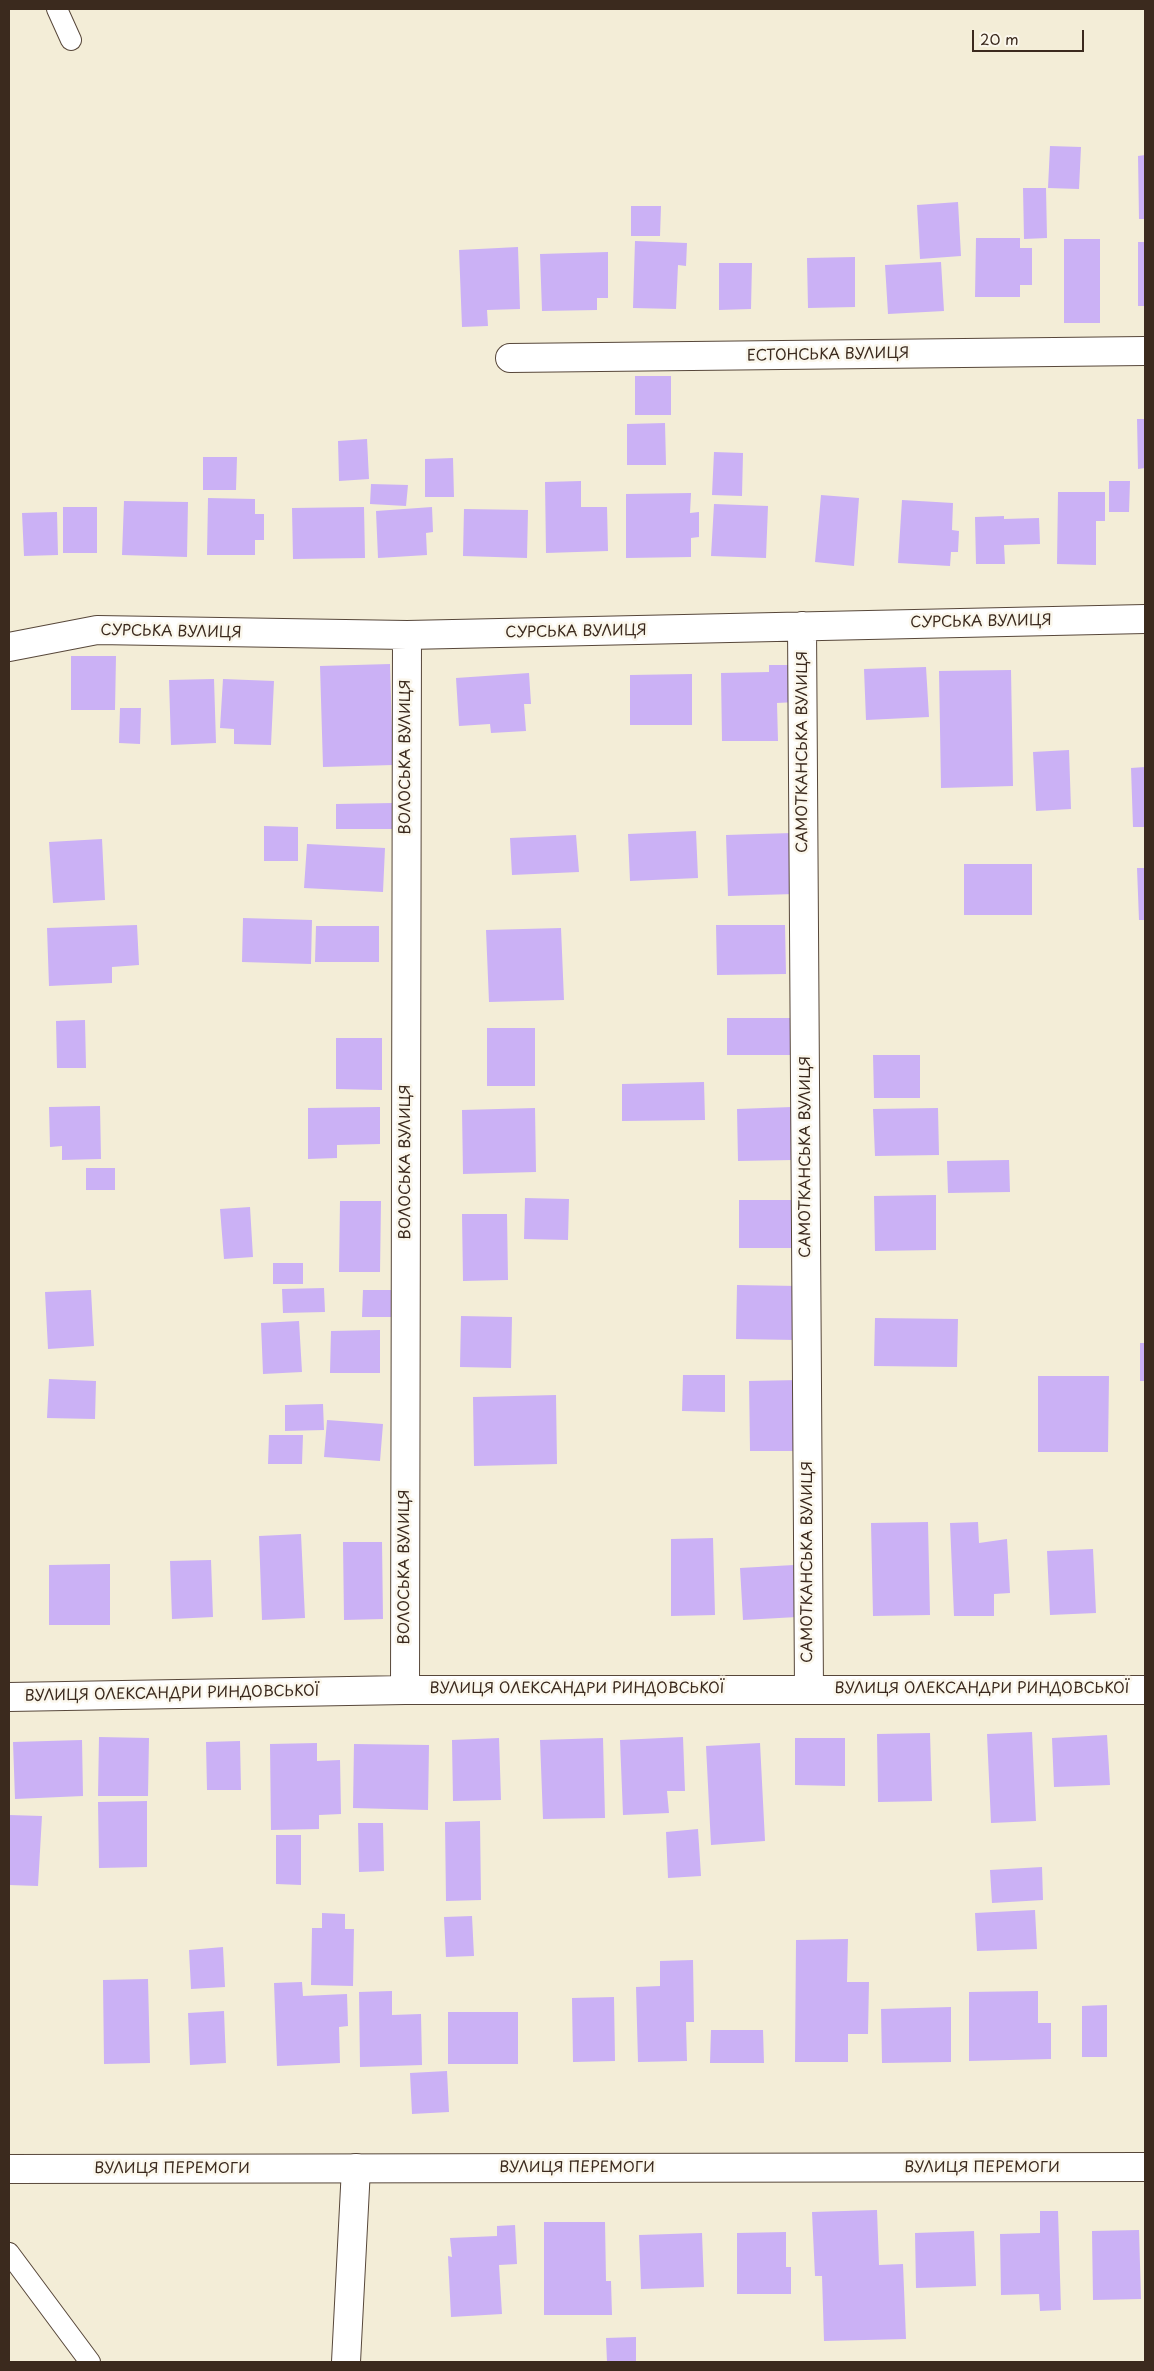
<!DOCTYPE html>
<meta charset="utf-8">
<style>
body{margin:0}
#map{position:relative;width:1154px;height:2371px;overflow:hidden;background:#f3edd7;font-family:"Playpen Sans",sans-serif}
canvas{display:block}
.frame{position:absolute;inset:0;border:10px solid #3b2a1e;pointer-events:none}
.scale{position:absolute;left:972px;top:30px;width:112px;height:22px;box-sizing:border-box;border:2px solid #3b2a1e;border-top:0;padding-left:6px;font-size:15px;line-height:18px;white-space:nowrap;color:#3b2a1e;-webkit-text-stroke:4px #fbf7ec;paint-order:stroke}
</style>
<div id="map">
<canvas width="1154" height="2371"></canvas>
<div class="frame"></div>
<div class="scale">20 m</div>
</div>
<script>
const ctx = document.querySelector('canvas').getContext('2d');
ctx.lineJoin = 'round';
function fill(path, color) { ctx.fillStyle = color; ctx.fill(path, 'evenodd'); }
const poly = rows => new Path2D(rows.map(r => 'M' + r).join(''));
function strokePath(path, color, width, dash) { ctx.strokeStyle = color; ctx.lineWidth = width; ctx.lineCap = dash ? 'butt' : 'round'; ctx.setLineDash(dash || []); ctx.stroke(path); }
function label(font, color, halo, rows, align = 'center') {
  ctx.font = font + ' "Playpen Sans",sans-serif'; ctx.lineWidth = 5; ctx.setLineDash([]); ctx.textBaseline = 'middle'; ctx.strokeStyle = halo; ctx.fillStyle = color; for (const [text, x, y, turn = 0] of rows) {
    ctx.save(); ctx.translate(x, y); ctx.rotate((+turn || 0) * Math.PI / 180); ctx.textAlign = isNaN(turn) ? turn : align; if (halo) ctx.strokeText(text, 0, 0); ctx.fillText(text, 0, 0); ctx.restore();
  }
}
const building = poly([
 [1050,146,1081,147,1079,189,1048,188],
 [1145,155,1145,219,1139,219,1138,156],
 [1023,188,1046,188,1047,238,1024,239],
 [958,202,961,256,920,259,917,205],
 [631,206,661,206,660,236,631,236],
 [976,238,1020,238,1020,248,1032,248,1032,285,1020,285,1020,297,975,297],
 [1064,239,1100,239,1100,323,1064,323],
 [635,241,687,243,686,266,678,265,676,309,633,308],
 [1138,242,1145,242,1145,306,1138,306],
 [518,247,520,309,487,310,488,326,462,327,459,250],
 [608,252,608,298,597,298,597,310,542,311,540,254],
 [855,257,855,307,808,308,807,258],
 [941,262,944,311,888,314,885,265],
 [719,263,752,263,751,309,719,310],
 [635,376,671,376,671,415,635,415],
 [1137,419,1145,419,1145,468,1138,469],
 [665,423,666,465,627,465,627,424],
 [367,439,369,479,339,481,338,441],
 [714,452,743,453,742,496,712,495],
 [203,457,237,457,236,490,203,490],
 [453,458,454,497,425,497,425,459],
 [581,481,581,507,607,507,608,551,546,553,545,482],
 [1109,481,1130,481,1129,512,1109,512],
 [371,484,408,485,406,506,370,504],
 [1058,492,1105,492,1105,521,1096,521,1096,565,1057,564],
 [691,493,690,513,699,512,699,537,691,538,691,557,626,558,626,494],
 [821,495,859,498,854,566,815,562],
 [208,498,255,499,255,514,264,514,264,540,255,540,255,555,207,555],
 [902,500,953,503,952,530,959,531,958,552,951,552,950,566,898,563],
 [124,501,188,502,187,557,122,555],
 [714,504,768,506,766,558,711,556],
 [63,507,97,507,97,553,63,553],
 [364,507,365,558,293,559,292,508],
 [432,507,433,532,426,533,427,555,378,558,376,511],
 [464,509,528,510,527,558,463,556],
 [57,512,58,555,24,556,22,513],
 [1004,516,1004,519,1039,518,1040,544,1004,545,1005,564,976,564,975,517],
 [71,656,116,656,115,710,71,710],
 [390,664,393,765,323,767,320,666],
 [769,665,796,665,796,702,777,703,778,741,722,741,721,673,769,672],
 [926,667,929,717,866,720,864,669],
 [1011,670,1013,786,941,788,939,671],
 [529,673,531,704,524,704,526,731,491,733,490,724,459,726,456,678],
 [692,674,692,725,630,725,630,675],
 [214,679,216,743,171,745,169,680],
 [223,679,274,681,271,745,234,744,234,729,220,728],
 [120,708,141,708,140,744,119,743],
 [1069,750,1071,809,1036,811,1033,752],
 [1145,767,1145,827,1133,827,1131,768],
 [393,803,393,829,336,829,336,804],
 [264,826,298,827,298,861,264,861],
 [696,831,698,878,630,881,628,834],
 [792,833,794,894,728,896,726,835],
 [576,835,579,872,512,875,510,838],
 [102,839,105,900,53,903,49,842],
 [307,844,385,848,383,892,304,888],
 [964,864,1032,864,1032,915,964,915],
 [1137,868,1145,868,1145,920,1139,920],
 [243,918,312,920,311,964,242,962],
 [137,925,139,965,112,967,112,983,49,986,47,928],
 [716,925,785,925,786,974,717,975],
 [316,926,379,926,379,962,315,962],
 [561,928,564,1000,489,1002,486,930],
 [727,1018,790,1018,790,1055,727,1055],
 [85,1020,86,1068,57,1068,56,1021],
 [487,1028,535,1028,535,1086,487,1086],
 [336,1038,382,1038,382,1090,336,1089],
 [873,1055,920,1055,920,1098,874,1098],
 [704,1082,705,1120,622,1121,622,1084],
 [100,1106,101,1159,62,1160,62,1146,50,1147,49,1107],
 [380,1107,380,1144,337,1145,337,1158,308,1159,308,1108],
 [792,1107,793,1160,738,1161,737,1109],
 [535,1108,536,1172,463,1174,462,1110],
 [938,1108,939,1155,875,1156,873,1109],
 [1009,1160,1010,1192,948,1193,947,1161],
 [86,1168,115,1168,115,1190,86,1190],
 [936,1195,936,1250,875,1251,874,1196],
 [525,1198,569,1199,568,1240,524,1239],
 [739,1200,792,1200,792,1248,739,1248],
 [340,1201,381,1201,380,1272,339,1272],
 [250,1207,253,1257,224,1259,220,1209],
 [462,1214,507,1214,508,1280,463,1281],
 [273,1263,303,1263,303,1284,273,1284],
 [737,1285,798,1286,797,1340,736,1339],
 [324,1288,325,1312,283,1313,282,1289],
 [91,1290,94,1346,48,1349,45,1292],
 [363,1290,394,1290,394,1317,362,1317],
 [461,1316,512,1317,511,1368,460,1367],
 [875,1318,958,1319,957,1367,874,1366],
 [299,1321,302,1372,263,1374,261,1323],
 [380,1330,380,1373,330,1373,331,1331],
 [1140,1343,1145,1343,1145,1381,1140,1381],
 [683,1375,725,1375,725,1412,682,1411],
 [1038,1376,1109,1376,1108,1452,1038,1452],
 [49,1379,96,1381,95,1419,47,1418],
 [799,1380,800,1451,750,1451,749,1381],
 [556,1395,557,1464,474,1466,473,1397],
 [323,1404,324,1430,285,1431,285,1405],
 [327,1420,383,1424,380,1461,324,1457],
 [269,1435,303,1435,302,1464,268,1464],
 [928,1522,930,1615,873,1616,871,1523],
 [978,1522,979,1543,1007,1539,1010,1593,994,1594,994,1616,954,1616,950,1523],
 [301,1534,305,1618,262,1620,259,1536],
 [713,1538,715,1615,671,1616,671,1539],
 [343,1542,382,1542,383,1619,344,1620],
 [1093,1549,1096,1613,1050,1615,1047,1551],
 [211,1560,213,1617,172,1619,170,1561],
 [110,1564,110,1625,49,1625,49,1565],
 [794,1565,797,1617,743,1620,740,1568],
 [1032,1732,1036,1821,991,1823,987,1734],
 [930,1733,932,1801,878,1802,877,1734],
 [1107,1735,1110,1785,1054,1787,1052,1738],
 [99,1737,149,1738,148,1796,98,1796],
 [683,1737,685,1791,667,1791,669,1813,623,1815,620,1740],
 [499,1738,501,1800,453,1801,452,1740],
 [603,1738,605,1818,543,1819,540,1740],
 [795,1738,845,1738,845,1786,795,1785],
 [82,1740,83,1796,15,1799,13,1742],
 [240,1741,241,1790,207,1790,206,1742],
 [317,1743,317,1761,340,1760,341,1814,319,1815,319,1829,271,1830,270,1744],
 [760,1743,765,1841,711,1845,706,1746],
 [354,1744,429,1745,428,1810,353,1808],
 [147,1801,147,1867,99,1868,98,1802],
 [9,1815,42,1816,38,1886,9,1885],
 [480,1821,481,1900,446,1901,445,1822],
 [358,1823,383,1823,384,1871,359,1872],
 [698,1829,701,1876,668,1878,666,1832],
 [276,1835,301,1835,301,1885,276,1884],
 [1042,1867,1043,1900,992,1903,990,1870],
 [1035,1910,1037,1949,977,1951,975,1913],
 [322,1913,345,1914,345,1929,354,1929,353,1986,311,1985,312,1928,322,1928],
 [472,1916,474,1956,446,1957,444,1917],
 [848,1939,847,1982,869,1982,868,2034,848,2034,848,2062,795,2062,796,1940],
 [223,1947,225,1987,191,1989,189,1950],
 [693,1960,694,2022,686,2022,687,2061,638,2062,636,1987,660,1986,660,1961],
 [148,1979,150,2063,104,2064,103,1980],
 [302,1982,303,1996,347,1994,348,2026,339,2027,340,2063,277,2066,274,1983],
 [392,1991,392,2015,421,2014,422,2065,360,2067,359,1992],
 [1038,1991,1038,2023,1051,2023,1051,2059,969,2061,969,1992],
 [614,1997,615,2061,573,2062,572,1998],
 [1107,2005,1107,2057,1082,2057,1082,2006],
 [951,2007,951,2062,882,2063,881,2009],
 [224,2011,226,2063,190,2065,188,2013],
 [448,2012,518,2012,518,2064,448,2064],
 [711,2030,763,2030,764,2063,710,2063],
 [447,2071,449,2112,412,2114,410,2073],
 [877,2210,879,2265,903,2264,906,2339,824,2341,822,2276,815,2276,812,2212],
 [1040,2211,1058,2211,1061,2310,1040,2311,1039,2294,1001,2295,1000,2234,1040,2233],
 [544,2222,605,2222,606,2281,611,2281,612,2315,544,2315],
 [515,2225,517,2264,499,2265,502,2314,451,2317,448,2256,452,2257,450,2238,497,2236,497,2226],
 [1139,2230,1141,2299,1093,2300,1092,2231],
 [974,2231,976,2286,916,2288,915,2233],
 [786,2232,786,2267,791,2267,791,2294,737,2294,737,2233],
 [702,2233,704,2287,641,2289,639,2235],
 [636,2337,636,2362,607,2362,606,2338]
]);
const service = poly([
 [57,9,71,40],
 [9,2253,90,2362]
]);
const minor = poly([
 [510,358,1145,351],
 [802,626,809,1689],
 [9,647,97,630,407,635,1145,619],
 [405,1690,407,635],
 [9,1697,405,1690,1145,1690],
 [346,2362,356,2168]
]);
const tertiary = poly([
 [9,2169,1145,2167]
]);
const streetNames = [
 ["ЕСТОНСЬКА ВУЛИЦЯ",828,355,-1],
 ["СУРСЬКА ВУЛИЦЯ",981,622,-1],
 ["СУРСЬКА ВУЛИЦЯ",171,632,1],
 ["СУРСЬКА ВУЛИЦЯ",576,632,-1],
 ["САМОТКАНСЬКА ВУЛИЦЯ",803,752,-90],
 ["ВОЛОСЬКА ВУЛИЦЯ",406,757,-90],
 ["САМОТКАНСЬКА ВУЛИЦЯ",806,1157,-90],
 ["ВОЛОСЬКА ВУЛИЦЯ",406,1162,-90],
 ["САМОТКАНСЬКА ВУЛИЦЯ",808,1562,-90],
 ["ВОЛОСЬКА ВУЛИЦЯ",405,1567,-90],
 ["ВУЛИЦЯ ОЛЕКСАНДРИ РИНДОВСЬКОЇ",577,1689],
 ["ВУЛИЦЯ ОЛЕКСАНДРИ РИНДОВСЬКОЇ",982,1689],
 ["ВУЛИЦЯ ОЛЕКСАНДРИ РИНДОВСЬКОЇ",172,1694,-1],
 ["ВУЛИЦЯ ПЕРЕМОГИ",577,2168],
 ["ВУЛИЦЯ ПЕРЕМОГИ",982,2168],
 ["ВУЛИЦЯ ПЕРЕМОГИ",172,2169]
];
fill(building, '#cbb1f5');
strokePath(service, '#57473a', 22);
strokePath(minor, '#57473a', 30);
strokePath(tertiary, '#57473a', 30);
strokePath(service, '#fff', 20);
strokePath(minor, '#fff', 28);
strokePath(tertiary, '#fff', 28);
label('15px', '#3b2a1e', '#fbf7ec', streetNames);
</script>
